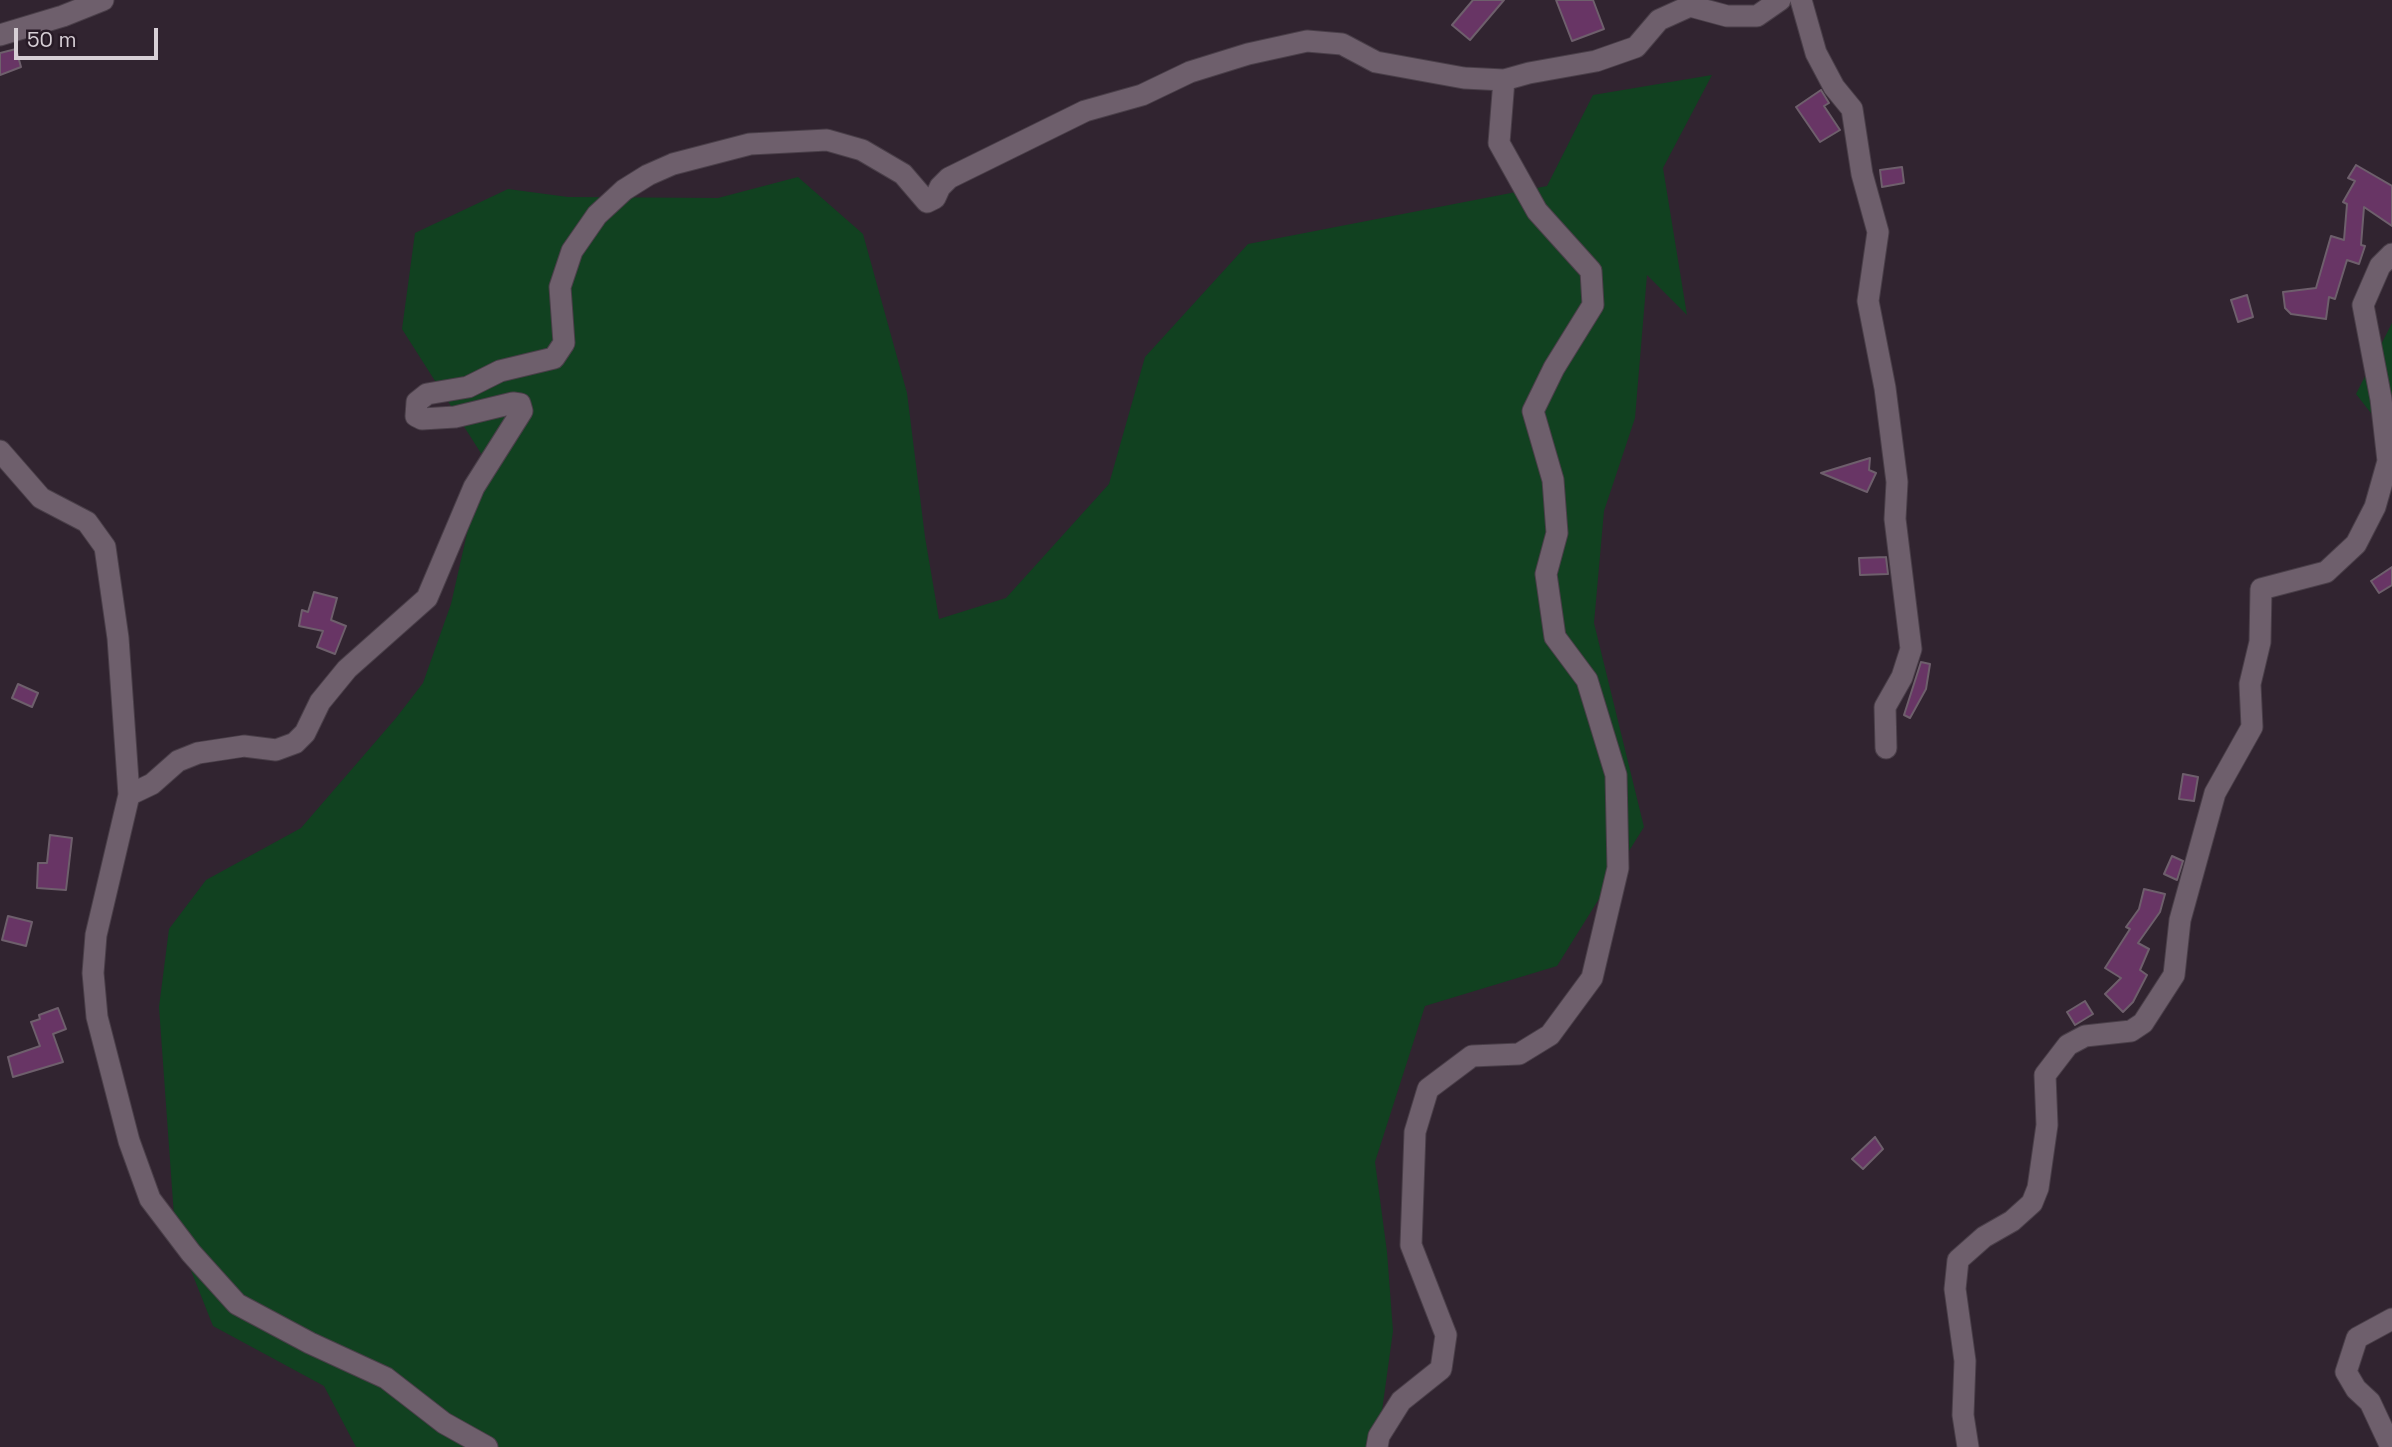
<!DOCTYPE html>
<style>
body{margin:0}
#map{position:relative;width:2392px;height:1447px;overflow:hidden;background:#312430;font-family:"Space Grotesk",sans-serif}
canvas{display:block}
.scale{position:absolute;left:14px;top:28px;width:144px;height:32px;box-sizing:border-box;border:4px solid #d7cfd6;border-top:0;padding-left:9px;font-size:21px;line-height:24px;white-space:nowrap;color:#d7cfd6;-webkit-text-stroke:5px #271a26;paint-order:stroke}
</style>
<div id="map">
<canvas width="2392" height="1447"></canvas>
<div class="scale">50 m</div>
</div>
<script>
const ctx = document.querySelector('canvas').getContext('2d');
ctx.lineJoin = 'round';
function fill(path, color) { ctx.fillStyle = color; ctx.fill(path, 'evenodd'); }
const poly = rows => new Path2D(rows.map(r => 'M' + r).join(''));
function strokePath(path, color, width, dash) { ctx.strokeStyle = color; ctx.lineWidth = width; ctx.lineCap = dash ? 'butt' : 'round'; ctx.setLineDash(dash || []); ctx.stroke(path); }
const green = poly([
 [1712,75,1663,168,1687,315,1647,275,1635,418,1604,511,1594,623,1644,827,1557,966,1425,1006,1375,1162,1387,1252,1393,1331,1377,1447,356,1447,324,1386,213,1326,175,1230,159,1007,169,929,206,880,301,828,396,718,423,683,451,604,484,458,402,329,415,233,508,189,568,197,718,198,798,177,863,234,907,393,925,537,939,619,1006,598,1109,484,1145,357,1248,244,1547,186,1593,95],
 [2392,323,2392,440,2356,394]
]);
const building = poly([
 [1473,0,1504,0,1470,40,1452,25,1473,0],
 [1556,0,1593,0,1604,29,1572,41,1556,0],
 [16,49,21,67,0,75,0,53,16,49],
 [1821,90,1829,103,1824,106,1840,130,1820,142,1796,107,1821,90],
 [2356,165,2392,186,2392,226,2364,207,2361,245,2365,246,2359,264,2347,260,2335,299,2329,297,2326,319,2291,314,2285,308,2283,292,2316,288,2331,236,2344,240,2347,204,2343,202,2355,181,2348,178,2356,165],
 [1902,167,1904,183,1882,187,1880,170,1902,167],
 [2247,295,2253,317,2238,322,2231,300,2247,295],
 [1870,458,1869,470,1876,473,1867,492,1821,473,1870,458],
 [1886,557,1888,574,1860,575,1859,558,1886,557],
 [2392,567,2392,585,2379,593,2371,581,2392,567],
 [314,592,337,598,331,620,346,626,335,654,317,647,323,631,299,626,302,610,308,612,314,592],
 [1921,662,1930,664,1926,689,1910,718,1904,715,1921,662],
 [18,684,38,693,32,707,12,698,18,684],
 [2183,774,2198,777,2194,801,2179,799,2183,774],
 [50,835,72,838,66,890,37,888,38,863,47,863,50,835],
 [2172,856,2183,861,2177,880,2164,874,2172,856],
 [2144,889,2165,894,2160,912,2138,943,2149,949,2140,970,2147,975,2133,1002,2123,1012,2105,994,2121,978,2105,968,2130,929,2126,927,2139,909,2144,889],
 [8,916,32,922,26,946,2,940,8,916],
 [2085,1001,2093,1014,2075,1025,2067,1012,2085,1001],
 [58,1008,66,1029,53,1034,63,1062,13,1077,8,1057,40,1046,31,1022,40,1019,39,1015,58,1008],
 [1875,1137,1883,1149,1863,1169,1852,1159,1875,1137]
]);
const minor = poly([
 [1801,0,1816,53,1834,87,1852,109,1862,174,1878,232,1868,301,1885,388,1897,482,1895,519,1911,649,1902,677,1885,707,1886,748],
 [0,35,63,16,103,0],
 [0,451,41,498,87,522,105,547,118,638,129,795,96,935,93,973,97,1017,129,1141,150,1199,191,1253,237,1304,310,1343,386,1378,444,1423,487,1447],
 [129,795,152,784,178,761,198,753,244,746,276,750,295,743,305,733,320,702,347,669,427,598,474,487,522,411,520,404,513,403,455,417,422,419,416,416,417,402,427,394,468,387,500,371,554,358,564,343,560,287,572,251,597,215,624,190,648,175,673,164,750,144,827,140,862,150,903,174,927,202,935,198,940,187,949,178,1085,111,1142,95,1190,72,1248,54,1307,41,1342,44,1376,62,1464,78,1504,80,1529,73,1596,61,1636,47,1659,20,1690,6,1727,16,1757,16,1780,0],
 [1377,1447,1379,1436,1401,1401,1441,1369,1446,1335,1411,1245,1415,1132,1428,1089,1472,1056,1519,1054,1550,1035,1592,978,1618,868,1616,775,1587,680,1555,637,1546,574,1557,533,1553,480,1533,411,1554,368,1593,305,1591,271,1537,211,1499,143,1504,80],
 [1968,1447,1963,1415,1965,1361,1955,1289,1958,1260,1984,1237,2012,1221,2032,1203,2038,1188,2047,1125,2045,1075,2068,1045,2085,1036,2131,1031,2143,1023,2174,975,2180,920,2215,793,2252,727,2250,684,2260,642,2261,589,2326,572,2356,544,2375,507,2388,461,2381,399,2363,305,2380,266,2392,254],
 [2391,1447,2370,1402,2356,1389,2346,1372,2357,1338,2392,1319]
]);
fill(green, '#114120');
fill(building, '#683565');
strokePath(building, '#6e5f6c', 2);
strokePath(minor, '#4a3f49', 23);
strokePath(minor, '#6e5f6c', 21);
</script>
